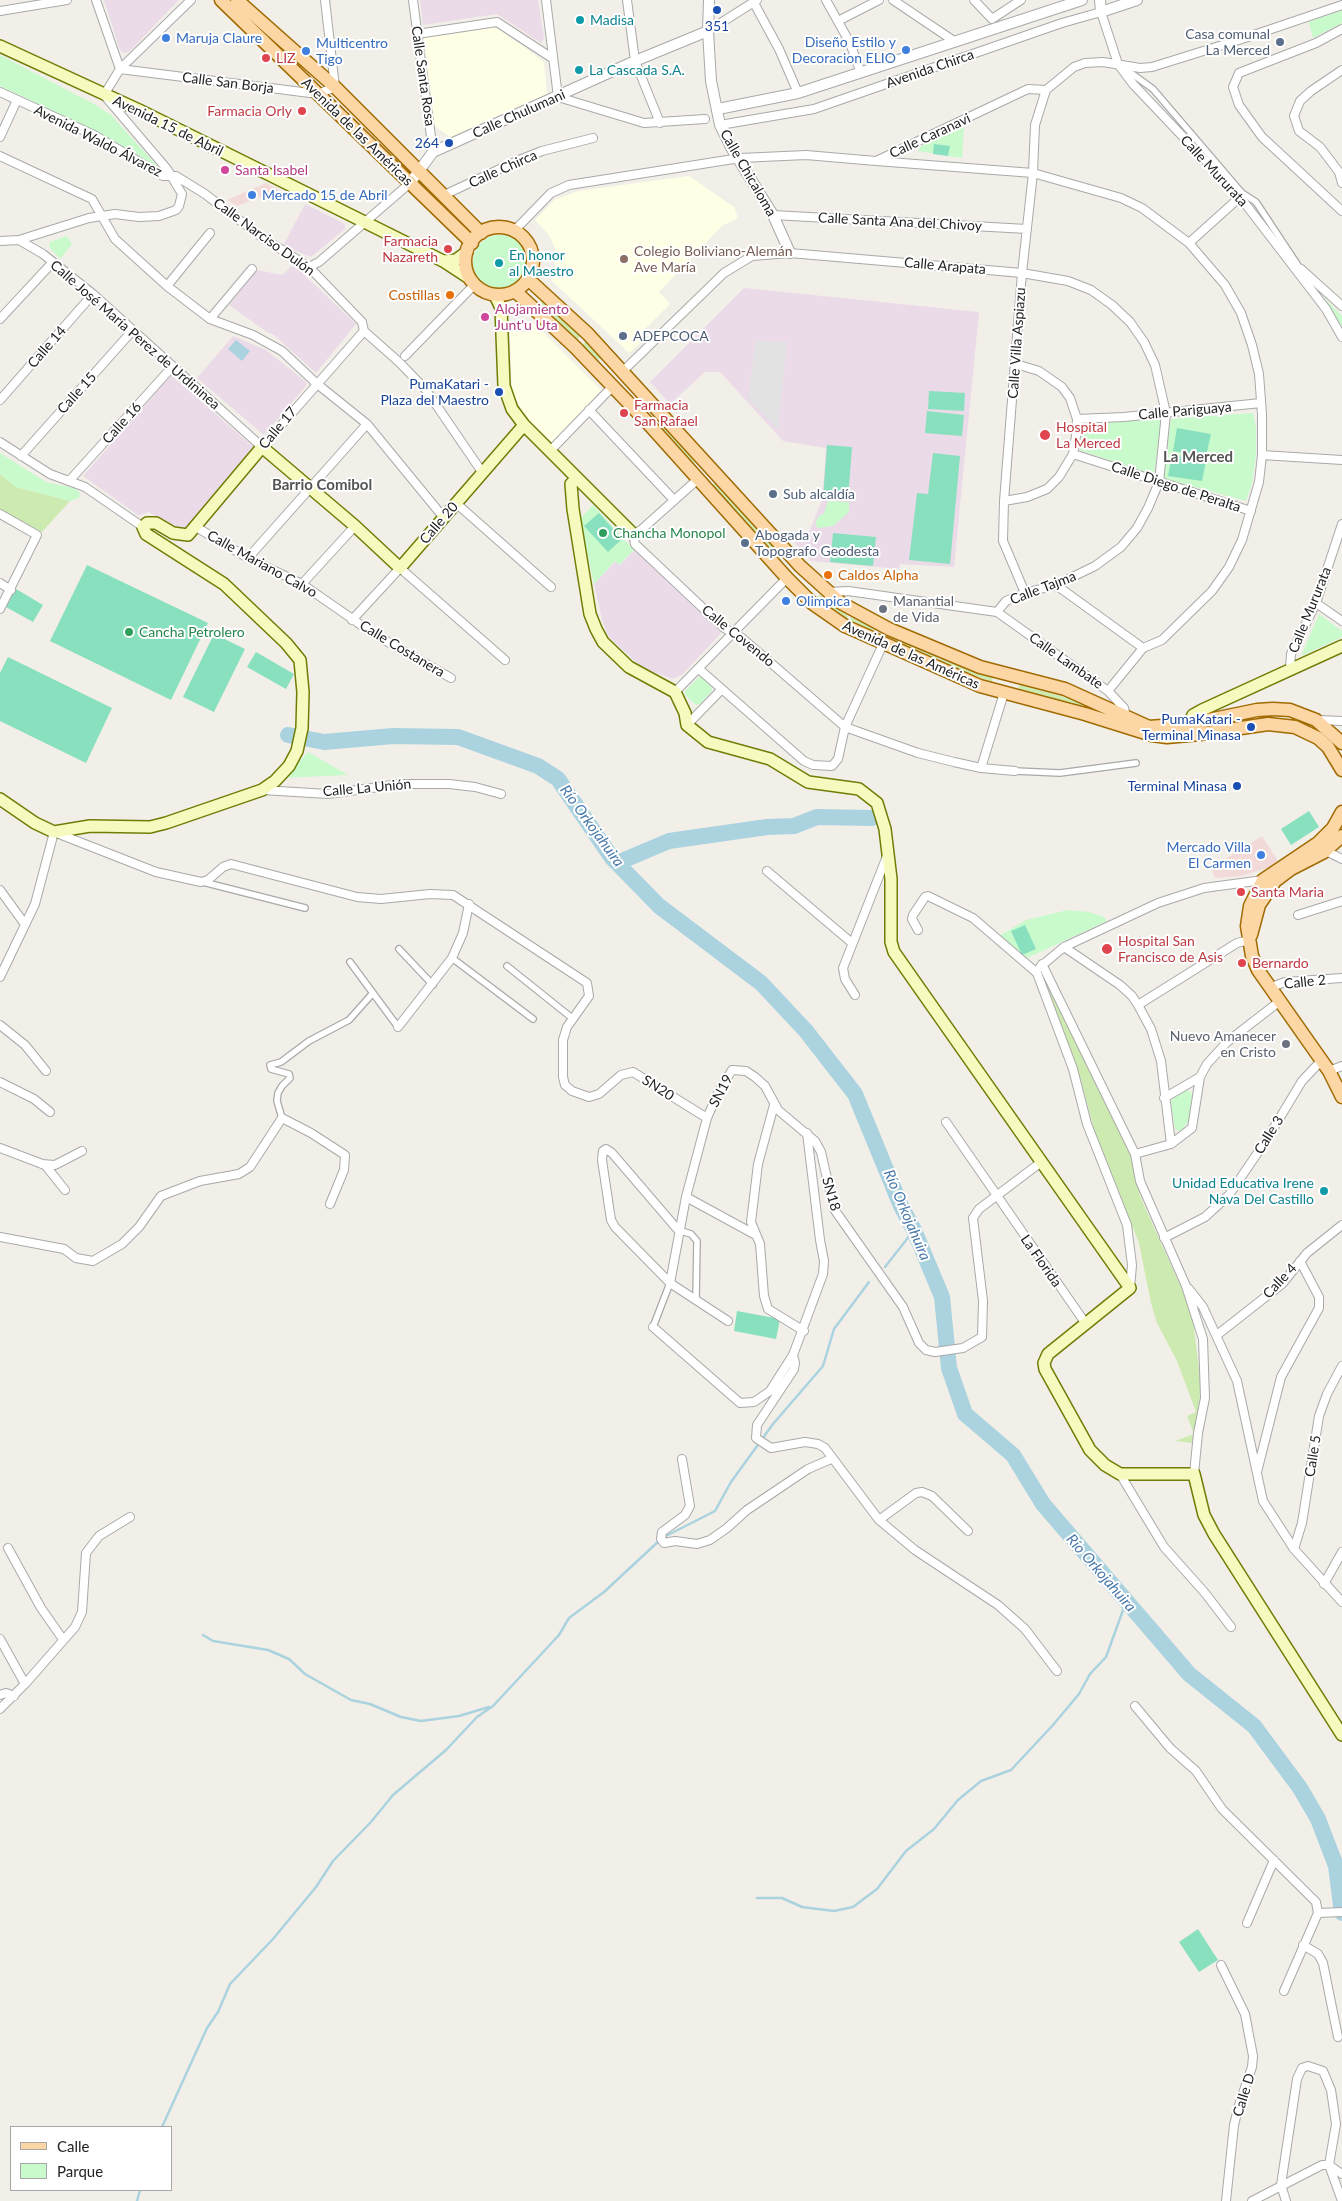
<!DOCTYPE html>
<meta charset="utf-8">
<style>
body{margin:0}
#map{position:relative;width:1342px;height:2201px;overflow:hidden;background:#f2efe9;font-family:Lato,sans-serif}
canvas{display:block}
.legend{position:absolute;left:10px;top:2126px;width:162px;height:65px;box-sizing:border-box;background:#fff;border:1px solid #a7a7a7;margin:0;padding:6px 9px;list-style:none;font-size:15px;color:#222}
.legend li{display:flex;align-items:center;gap:10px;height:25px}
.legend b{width:25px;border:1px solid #a7a7a7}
</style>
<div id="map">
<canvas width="1342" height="2201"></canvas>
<ul class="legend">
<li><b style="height:6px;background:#fcd6a4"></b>Calle</li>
<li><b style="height:14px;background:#c8facc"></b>Parque</li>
</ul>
</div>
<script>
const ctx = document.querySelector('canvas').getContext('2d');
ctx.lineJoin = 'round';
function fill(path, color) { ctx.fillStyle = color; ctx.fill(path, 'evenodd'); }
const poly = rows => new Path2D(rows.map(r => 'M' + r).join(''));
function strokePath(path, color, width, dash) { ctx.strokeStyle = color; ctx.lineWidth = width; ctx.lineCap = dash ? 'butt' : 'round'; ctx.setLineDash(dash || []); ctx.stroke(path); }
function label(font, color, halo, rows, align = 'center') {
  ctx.font = font + ' Lato,sans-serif'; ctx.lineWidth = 4; ctx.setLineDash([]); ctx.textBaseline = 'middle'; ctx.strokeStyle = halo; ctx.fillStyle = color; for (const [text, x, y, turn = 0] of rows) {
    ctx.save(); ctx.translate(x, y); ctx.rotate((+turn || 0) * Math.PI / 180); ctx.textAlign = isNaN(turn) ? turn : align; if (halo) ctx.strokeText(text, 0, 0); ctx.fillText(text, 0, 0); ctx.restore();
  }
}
const commercial = poly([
 [266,183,279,190,237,206,227,200],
 [1262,836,1278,861,1268,868,1241,876,1215,878,1211,868]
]);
const industrial = poly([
 [104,0,179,0,129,52,124,53,120,50],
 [420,0,538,0,544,38,541,43,497,14,423,25],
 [305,204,345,224,345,229,311,257,283,246],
 [293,264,356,324,316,373,274,335,267,332,229,305,257,270,283,275],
 [744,288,979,312,954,567,900,564,899,569,811,561,794,542,799,532,809,532,822,501,826,448,783,441,720,372,705,372,670,404,650,382],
 [233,336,266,350,306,382,306,386,264,435,197,378],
 [171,375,258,451,184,531,148,512,139,516,83,476],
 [634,550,721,633,683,674,673,679,642,668,608,636,602,619,594,584,616,561,620,565]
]);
const education = poly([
 [496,27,544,62,547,94,450,137,432,124,422,37],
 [689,176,734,207,738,218,722,226,659,292,670,304,637,337,641,342,629,353,551,280,555,269,555,248,548,234,535,220,554,200,578,191],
 [534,323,601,390,552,443,526,418,512,391,510,332,525,332]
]);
const grass = poly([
 [541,301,544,301,581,336,577,340,540,305],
 [586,341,601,356,601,359,597,359,582,345],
 [664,425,697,462,697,463,693,463,662,429],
 [0,474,16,487,70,501,42,532,0,510],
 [715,482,783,557,782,558,779,558,713,486],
 [821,595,848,616,846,620,817,599,818,596],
 [851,617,873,628,874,631,849,622],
 [896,638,938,656,936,661,893,642],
 [941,657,993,678,992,682,939,662],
 [1021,685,1086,703,1087,705,1085,707,1020,690,1018,687],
 [1045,981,1106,1100,1134,1164,1140,1196,1192,1312,1201,1387,1195,1434,1192,1443,1175,1441,1194,1434,1187,1416,1196,1412,1177,1361,1157,1323,1151,1303,1139,1243,1094,1129,1080,1077,1049,1001]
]);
const park = poly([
 [1342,8,1342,23,1313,38,1309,22],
 [0,55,94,104,111,115,158,167,98,132,0,86],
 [964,127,962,158,918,151,921,146],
 '473 262a27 27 0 1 1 54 0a27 27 0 1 1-54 0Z',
 [67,236,72,244,60,259,49,247,50,242],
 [1314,288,1342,316,1342,327,1332,310],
 [1253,413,1256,428,1256,454,1252,484,1246,501,1162,478,1171,419],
 [1161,419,1154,475,1079,450,1082,424],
 [0,453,46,482,74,488,80,493,79,498,70,501,16,487,0,474],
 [828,501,849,502,849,512,833,526,818,528,815,524,818,517,824,513],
 [593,505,634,550,619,565,615,561,594,584,580,519],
 [1319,614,1342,631,1342,637,1301,656],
 [701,677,712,687,712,691,700,704,696,705,685,695,685,691,698,678],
 [308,752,348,775,281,778,292,770],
 [1068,910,1089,912,1104,917,1107,921,1025,959,999,936,1026,920],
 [1185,1091,1189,1091,1192,1094,1189,1120,1182,1130,1178,1131,1175,1129,1171,1102,1173,1098]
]);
const pitch = poly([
 [934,144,950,146,948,156,933,154],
 [929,391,965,393,964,411,928,409],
 [927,411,964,415,962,436,925,433],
 [1177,428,1211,434,1206,456,1173,451],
 [827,445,852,447,848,500,823,498],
 [933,453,960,456,950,564,909,560,917,493,928,494],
 [1172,455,1206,461,1202,481,1168,476],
 [599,513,622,539,608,552,584,526],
 [833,533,876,537,873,566,830,562],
 [87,565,208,623,171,700,50,641],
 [16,589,43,605,33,622,6,607],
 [214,634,245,649,214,712,183,697],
 [256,652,294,674,286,689,247,667],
 [8,657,112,708,86,763,0,721,0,673],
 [1309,811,1319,827,1291,845,1281,829],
 [1025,925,1036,949,1022,955,1011,931],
 [737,1311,780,1319,776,1339,734,1331],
 [1198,1929,1218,1960,1199,1972,1179,1942]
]);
const parking = poly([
 [756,341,787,342,778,429,748,399]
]);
const water = poly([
 [236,340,250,351,242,361,228,349]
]);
const stream = poly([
 [885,1267,914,1230],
 [664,1537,715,1511,731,1482,773,1424,823,1366,834,1329,869,1282],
 [203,1635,213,1641,268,1650,289,1659,305,1674,351,1700,370,1704,401,1717,421,1721,459,1716,489,1707],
 [757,1898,782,1898,802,1907,834,1911,853,1907,877,1889,906,1851,934,1829,958,1800,981,1781,1011,1770,1053,1725,1079,1694,1090,1674,1106,1657,1126,1602],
 [162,2127,207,2028,218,2012,230,1984,273,1939,316,1887,333,1861,371,1822,393,1795,446,1750,477,1717,493,1706,559,1635,569,1618,604,1592,660,1540],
 [137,2201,140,2190]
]);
const river = poly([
 [288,735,324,742,393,736,458,737,538,766,558,779,612,858,659,906,761,983,806,1031,855,1094,901,1206,914,1230,942,1297,949,1368,965,1414,1013,1455,1043,1504,1189,1674,1254,1726,1300,1788,1318,1819,1336,1866,1342,1913],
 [617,863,669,841,767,827,794,826,817,817,872,818]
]);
const pedestrian = poly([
 [1124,68,1153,89,1242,193,1256,202,1299,267],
 [1015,771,1060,773,1136,763],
 [203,882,305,908],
 [399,949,433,985],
 [452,958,533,1019],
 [350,962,398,1027],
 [507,966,572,1018],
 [282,1118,277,1101,278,1093,282,1086,290,1078,289,1074,271,1069,270,1065,281,1062,309,1041,349,1020,373,993],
 [678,1230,691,1234,697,1241,696,1299],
 [653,1327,670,1283]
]);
const minor = poly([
 [96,0,120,69,318,94,335,87,325,0],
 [413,0,433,152],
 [546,0,558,97,644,123,705,119],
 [627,0,635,61,660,123],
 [826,0,850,43,861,73],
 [893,0,954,41],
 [974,0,992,19,1021,0],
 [754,3,779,49,798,93],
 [0,11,67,0],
 [838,21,879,0],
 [1342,29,1316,43,1239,73,1233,87,1239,105,1262,137,1342,211],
 [708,31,757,0],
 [417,34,497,22,552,58],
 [1342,70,1311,91,1300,101,1294,116,1299,131,1320,147,1339,172,1342,183],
 [0,92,94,135,163,176,176,176,205,194,263,238,309,267,362,322,364,331,399,362,426,390,482,472],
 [720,125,814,109,1062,23,1101,12,1118,64,1133,84,1240,197,1326,309,1342,337],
 [0,137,17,100],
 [0,156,92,199,115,239,167,286,210,319,253,335,282,351,316,383,367,424,444,518],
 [876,161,1033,173,1121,198,1142,208,1189,243,1225,285,1241,313,1252,345,1259,374,1262,414,1262,455,1259,482,1242,540,1229,567,1212,591,1162,640,1143,648,1108,691],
 [444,195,519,160,542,151,593,138],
 [773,215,1027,229],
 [514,231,551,193,569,185,740,158,806,155,876,161,1028,89,1046,90],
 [19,240,89,218,115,214,139,217,159,216,176,210,179,206,182,194,167,169,104,95,120,69,191,0],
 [0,241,19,240,43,254,93,294,262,447,364,331],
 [1189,243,1240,197],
 [309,267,319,262,410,183],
 [1301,269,1342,306],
 [167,286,210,233],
 [0,319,52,263],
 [210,319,252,269],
 [405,356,474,285],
 [623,371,724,273,752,256,790,253,1022,273,1068,281,1091,290,1112,305,1130,322,1144,342,1155,365,1166,413,1159,482,1148,508,1137,528,1121,547,1095,566,1056,585,1025,593,1006,601,997,612],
 [0,400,93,294],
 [589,410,674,500],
 [1077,419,1124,417,1261,403],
 [0,442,50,474,85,487,143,527],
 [550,451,613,386],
 [1073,454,1251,511],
 [1262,455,1342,460],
 [21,456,133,330],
 [698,479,641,530,633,534,635,544,724,628,742,638,845,727,918,753,954,762,981,768,1015,771],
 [70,480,173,366],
 [1004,501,1027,497,1047,489,1059,477,1073,454,1076,436,1077,419,1070,398,1062,387,1039,371,1016,364],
 [457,504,551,587],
 [0,514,37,535,0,609],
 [196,527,248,558,302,584,374,634,451,678],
 [248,558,367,424],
 [0,583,11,590],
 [302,584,355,526],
 [1056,585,1143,648],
 [829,592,848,591,997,612,1108,691,1124,708,1126,716],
 [1025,593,1003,541,1004,501,1022,273,1033,173,1035,125,1046,90,1074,67,1085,63,1103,62,1140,68,1152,67,1245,38,1342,5],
 [1316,603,1342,621],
 [352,620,400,568,505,660],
 [1290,668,1291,654,1316,603,1342,524],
 [699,669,804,761,813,765,832,766,838,759,845,727,883,644],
 [675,692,787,578],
 [1318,720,1342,721],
 [687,725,721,690],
 [981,768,1004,693],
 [262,790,328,794,400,784,449,784,475,787,501,794],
 [1322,849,1342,859],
 [767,871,852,943],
 [0,890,24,923],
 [1298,915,1342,901],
 [918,930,912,919,913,915,925,897,928,896,973,918,1037,973,1073,1069,1087,1124,1127,1225,1132,1265,1130,1288],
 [1064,947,1120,985,1132,996,1138,1005,1151,1029,1161,1061,1171,1144],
 [1042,964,1135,1154,1140,1181,1186,1286,1203,1339,1205,1398,1198,1433,1194,1474],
 [1040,967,1064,947,1158,903,1204,888,1263,880],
 [0,977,35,904,54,832,156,872,201,882,208,880,223,867,231,864,357,897,381,899,430,894,453,895,587,983,589,996,567,1027,563,1040,563,1077,565,1085,572,1091,589,1097,599,1094,621,1075,633,1072,707,1118],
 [1269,988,1285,982,1342,978],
 [855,995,845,979,843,968,887,856],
 [1138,1005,1237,943,1249,940],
 [0,1025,25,1045,46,1071],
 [398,1027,452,958,463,933,469,904],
 [1329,1071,1342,1066],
 [0,1082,34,1099,50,1112],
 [1164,1098,1200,1077,1207,1064,1227,1042,1280,1001],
 [774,1105,758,1164,751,1222,760,1244,764,1296,768,1309,804,1331],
 [946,1122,1086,1324],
 [0,1148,45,1165,65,1190],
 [1135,1154,1171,1144,1192,1128,1200,1077],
 [42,1164,55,1165,82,1151],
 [686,1197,754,1234],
 [678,1230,612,1153,606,1149,603,1151,602,1160,611,1220,615,1227,670,1283,728,1321],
 [0,1237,64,1249,76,1258,93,1261,122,1244,139,1227,161,1196,200,1181,239,1174,250,1167,282,1118,311,1133,345,1155,344,1170,330,1204],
 [1164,1238,1205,1217,1229,1195,1267,1139,1302,1081,1321,1061],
 [670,1283,686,1197,707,1118,718,1093,732,1070,746,1071,755,1077,765,1086,778,1110,815,1141,821,1152,834,1209,903,1307,919,1343,926,1350,935,1352,963,1348,982,1337,983,1301,973,1218,979,1209,1040,1163],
 [1189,1289,1203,1307,1237,1381,1263,1501,1294,1549,1342,1602],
 [653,1327,740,1403,754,1402,770,1391,793,1355,823,1274,824,1261,820,1240,807,1133],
 [1217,1335,1282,1284,1307,1253,1342,1225],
 [793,1355,795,1363,794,1369,757,1425,756,1438,771,1448,805,1442,818,1444,825,1448,879,1520,915,1550,998,1605,1025,1629,1057,1671],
 [682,1459,690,1506,685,1515,662,1532,661,1539,664,1543,675,1541,697,1544,710,1540,727,1528,747,1510,808,1469,831,1459],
 [1257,1472,1281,1377,1319,1308,1319,1297,1300,1261],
 [1120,1474,1164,1547,1205,1593,1231,1627],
 [879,1520,916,1493,922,1492,932,1496,968,1531],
 [8,1548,41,1608,62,1638],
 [1294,1549,1302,1523,1319,1416,1327,1394,1342,1366],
 [1324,1584,1342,1552],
 [0,1639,25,1684],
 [0,1695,6,1693,14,1696],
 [1135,1706,1170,1748,1196,1771,1222,1809,1316,1902,1318,1913,1284,1991],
 [0,1709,25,1684,75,1627,82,1612,86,1553,99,1536,130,1517],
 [1318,1913,1342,1912],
 [1247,1923,1274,1860],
 [1303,1945,1318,1954,1323,1963,1338,2037],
 [1221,1965,1245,2014,1253,2056,1252,2067,1239,2105,1234,2125,1226,2201],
 [1252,2201,1322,2165,1329,2165,1342,2174],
 [1286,2201,1281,2185,1297,2079,1302,2068,1308,2066,1323,2071,1331,2090,1336,2124,1329,2165,1342,2201]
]);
const tertiary = poly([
 [709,0,708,31,711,81,720,125,732,149,773,215,790,253],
 [1100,0,1101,12,1137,0],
 [718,109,798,93,1082,0],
 [410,183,433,152,635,61,708,31]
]);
const secondary = poly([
 [0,46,139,110,443,261,469,278],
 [443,261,456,260,467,252],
 [495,295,501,308,504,386,512,409,524,425,633,534],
 [577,478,571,484,573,509,590,614,596,629,603,642,629,667,675,692,685,713,687,725,708,742,770,759,808,782,859,789,877,803,885,829,891,879,891,942,894,952,1130,1288,1048,1354,1044,1363,1045,1369,1090,1450,1105,1465,1120,1474,1194,1474,1204,1515,1214,1534,1342,1735],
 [1189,724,1193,715,1202,710,1342,646],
 [0,799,35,823,54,832,90,826,150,827,166,823,262,790,275,781,289,766,297,751,302,728,303,692,300,660,286,643,224,584,146,534,143,527,147,523,156,523,173,533,188,535,262,447,355,526,400,568,524,425]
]);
const primary = poly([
 [221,0,472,243],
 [237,0,335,87,481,233],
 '465 261a34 34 0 1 1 68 0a34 34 0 1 1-68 0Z',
 [528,279,588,334,800,566,841,603,889,629,980,667,1065,689,1149,727,1189,724,1257,710,1273,709,1290,710,1316,720,1342,743],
 [515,291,575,347,646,421,787,578,812,603,845,626,980,686,1085,714,1152,735,1167,737,1200,734,1268,724,1295,727,1318,738,1328,747,1342,770],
 [1342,812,1333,828,1318,843,1263,880,1250,906,1247,926,1252,956,1258,970,1329,1071,1342,1097],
 [1251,935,1259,905,1275,881,1291,869,1324,852,1342,836]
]);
const markers = [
 [717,10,5,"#1a4fb4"],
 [580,20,5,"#0f9aa8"],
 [166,38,5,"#3f7fe0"],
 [1280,42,5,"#5c6f8a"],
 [906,50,5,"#3f7fe0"],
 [306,51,5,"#3f7fe0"],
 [266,58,5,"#e0444e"],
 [579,70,5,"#0f9aa8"],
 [302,111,5,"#e0444e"],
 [449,143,5,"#1a4fb4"],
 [225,170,5,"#d1479c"],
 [252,195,5,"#3f7fe0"],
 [448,249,5,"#e0444e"],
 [624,259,5,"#8d6e63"],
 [499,263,5,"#0f9aa8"],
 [450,295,5,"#e8710a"],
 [485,317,5,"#d1479c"],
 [623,336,5,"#5c6f8a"],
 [499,392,5,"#1a4fb4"],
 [624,413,5,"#e0444e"],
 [1045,435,6,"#e0444e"],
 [773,494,5,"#5c6f8a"],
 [603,533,5,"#2e9e5b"],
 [745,543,5,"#5c6f8a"],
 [828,575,5,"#e8710a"],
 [786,601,5,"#3f7fe0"],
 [883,609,5,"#6b7280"],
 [129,632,5,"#2e9e5b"],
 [1251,727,5,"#1a4fb4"],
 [1237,786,5,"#1a4fb4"],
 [1261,855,5,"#3f7fe0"],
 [1241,892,5,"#e0444e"],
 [1107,949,6,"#e0444e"],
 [1242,963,5,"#e0444e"],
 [1286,1044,5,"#6b7280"],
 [1324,1191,5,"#0f9aa8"]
];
const cultureNames = [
 ["Madisa",590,20],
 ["La Cascada S.A.",589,70],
 ["En honor",509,255],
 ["al Maestro",509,271],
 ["Unidad Educativa Irene",1314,1183,"right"],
 ["Nava Del Castillo",1314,1199,"right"]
];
const transitNames = [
 ["351",717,26,"center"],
 ["264",439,143],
 ["PumaKatari -",489,384],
 ["Plaza del Maestro",489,400],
 ["PumaKatari -",1241,719],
 ["Terminal Minasa",1241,735],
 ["Terminal Minasa",1227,786]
];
const serviceNames = [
 ["Casa comunal",1270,34,"right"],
 ["La Merced",1270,50,"right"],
 ["ADEPCOCA",633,336],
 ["Sub alcaldía",783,494],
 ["Abogada y",755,535],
 ["Topografo Geodesta",755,551]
];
const shopNames = [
 ["Maruja Claure",176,38],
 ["Diseño Estilo y",896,42,"right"],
 ["Decoracion ELIO",896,58,"right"],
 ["Multicentro",316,43],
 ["Tigo",316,59],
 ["Mercado 15 de Abril",262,195],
 ["Olimpica",796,601],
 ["Mercado Villa",1251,847,"right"],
 ["El Carmen",1251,863,"right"]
];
const healthNames = [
 ["LIZ",276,58],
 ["Farmacia Orly",292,111,"right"],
 ["Farmacia",438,241,"right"],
 ["Nazareth",438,257,"right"],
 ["Farmacia",634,405],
 ["San Rafael",634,421],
 ["Hospital",1056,427],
 ["La Merced",1056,443],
 ["Santa Maria",1251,892],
 ["Hospital San",1118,941],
 ["Francisco de Asis",1118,957],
 ["Bernardo",1252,963]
];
const streetNames = [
 ["Avenida Chirca",930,69,-19],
 ["Calle Santa Rosa",423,76,82],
 ["Calle San Borja",228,83,7],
 ["Calle Chulumani",519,114,-24],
 ["Avenida 15 de Abril",168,126,26],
 ["Avenida de las Américas",357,132,44],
 ["Calle Caranavi",930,136,-25],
 ["Avenida Waldo Álvarez",98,141,27],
 ["Calle Chirca",503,169,-24],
 ["Calle Mururata",1214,171,47],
 ["Calle Chicaloma",748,173,60],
 ["Calle Santa Ana del Chivoy",900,222,3],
 ["Calle Narciso Dulón",264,237,36],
 ["Calle Arapata",945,266,5],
 ["Calle José María Perez de Urdininea",135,335,41],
 ["Calle Villa Aspiazu",1017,343,-86],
 ["Calle 14",47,347,-49],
 ["Calle 15",77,393,-48],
 ["Calle Pariguaya",1185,411,-5],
 ["Calle 16",122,423,-48],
 ["Calle 17",278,428,-50],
 ["Calle Diego de Peralta",1176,487,18],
 ["Calle 20",439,523,-49],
 ["Calle Mariano Calvo",262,564,29],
 ["Calle Tajma",1043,588,-21],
 ["Calle Mururata",1310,610,-68],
 ["Calle Covendo",738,636,39],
 ["Calle Costanera",402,649,31],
 ["Avenida de las Américas",911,655,24],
 ["Calle Lambate",1066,661,35],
 ["Calle La Unión",367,788,-5],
 ["Calle 2",1305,982,-6],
 ["SN20",658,1088,33],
 ["SN19",721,1091,-62],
 ["Calle 3",1269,1135,-58],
 ["SN18",831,1194,74],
 ["La Florida",1041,1261,55],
 ["Calle 4",1280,1281,-47],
 ["Calle 5",1313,1456,-81],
 ["Calle D",1244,2095,-73]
];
const hotelNames = [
 ["Santa Isabel",235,170],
 ["Alojamiento",495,309],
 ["Junt'u Uta",495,325]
];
const educationNames = [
 ["Colegio Boliviano-Alemán",634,251],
 ["Ave María",634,267]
];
const foodNames = [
 ["Costillas",440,295],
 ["Caldos Alpha",838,575,"left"]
];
const leisureNames = [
 ["Chancha Monopol",613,533],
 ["Cancha Petrolero",139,632]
];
const worshipNames = [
 ["Manantial",893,601],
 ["de Vida",893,617],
 ["Nuevo Amanecer",1276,1036,"right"],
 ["en Cristo",1276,1052,"right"]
];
const neighbourhoodNames = [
 ["La Merced",1198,457],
 ["Barrio Comibol",322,485]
];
const waterNames = [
 ["Río Orkojahuira",592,826,54],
 ["Río Orkojahuira",907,1215,67],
 ["Río Orkojahuira",1101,1573,49]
];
fill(commercial, '#f2dad9');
fill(industrial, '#ebdbe8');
fill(education, '#ffffe5');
fill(grass, '#cdebb0');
fill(park, '#c8facc');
fill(pitch, '#88e0be');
fill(parking, '#e2e2e2');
fill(water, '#aad3df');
strokePath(stream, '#aad3df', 2.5);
strokePath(river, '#aad3df', 16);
strokePath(pedestrian, '#a9a9a9', 8);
strokePath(minor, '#a9a9a9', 10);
strokePath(tertiary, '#a9a9a9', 12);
strokePath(secondary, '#707d05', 14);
strokePath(primary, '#a06b00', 15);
strokePath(pedestrian, '#fff', 5.5);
strokePath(minor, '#fff', 8);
strokePath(tertiary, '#fff', 10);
strokePath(secondary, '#f7fabf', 11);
strokePath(primary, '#fcd6a4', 12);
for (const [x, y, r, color] of markers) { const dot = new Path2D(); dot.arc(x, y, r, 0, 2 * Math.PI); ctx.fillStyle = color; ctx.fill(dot); strokePath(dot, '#fff', 2); }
label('14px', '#0d838f', '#fff', cultureNames, 'left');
label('14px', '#164399', '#fff', transitNames, 'right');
label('14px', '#4e5e75', '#fff', serviceNames, 'left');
label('14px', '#366cbe', '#fff', shopNames, 'left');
label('14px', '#be3a42', '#fff', healthNames, 'left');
label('14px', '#222', '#fff', streetNames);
label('14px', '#b23c85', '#fff', hotelNames, 'left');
label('14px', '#785e54', '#fff', educationNames, 'left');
label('14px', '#c56008', '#fff', foodNames, 'right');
label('14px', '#27864d', '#fff', leisureNames, 'left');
label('14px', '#5b616d', '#fff', worshipNames, 'left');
label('bold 15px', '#555', '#fff', neighbourhoodNames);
label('italic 15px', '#4a7aab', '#fff', waterNames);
</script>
